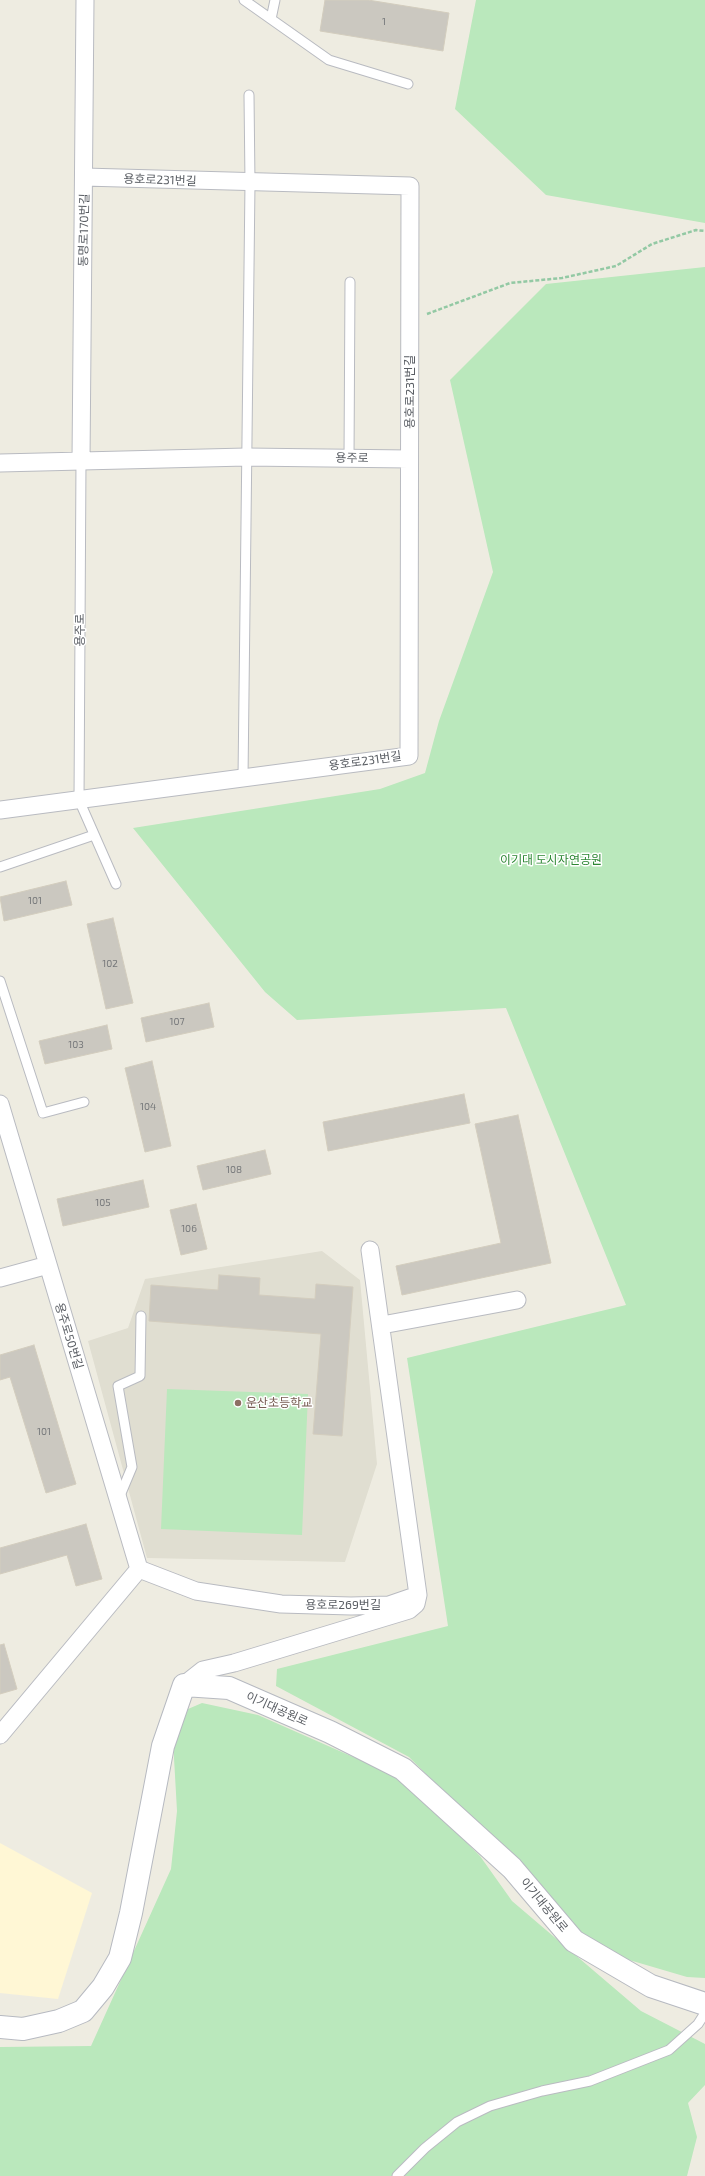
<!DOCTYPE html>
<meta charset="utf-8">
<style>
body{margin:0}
canvas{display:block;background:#eeece1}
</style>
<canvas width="705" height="2176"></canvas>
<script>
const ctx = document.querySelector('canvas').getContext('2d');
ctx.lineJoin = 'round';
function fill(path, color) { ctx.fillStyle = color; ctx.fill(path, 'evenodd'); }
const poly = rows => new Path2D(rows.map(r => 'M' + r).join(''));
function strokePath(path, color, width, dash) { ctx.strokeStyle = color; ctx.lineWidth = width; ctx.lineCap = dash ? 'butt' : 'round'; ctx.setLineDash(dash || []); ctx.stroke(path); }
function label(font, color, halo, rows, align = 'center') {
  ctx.font = font + ' "Exo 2","Noto Sans KR",sans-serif'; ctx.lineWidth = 3; ctx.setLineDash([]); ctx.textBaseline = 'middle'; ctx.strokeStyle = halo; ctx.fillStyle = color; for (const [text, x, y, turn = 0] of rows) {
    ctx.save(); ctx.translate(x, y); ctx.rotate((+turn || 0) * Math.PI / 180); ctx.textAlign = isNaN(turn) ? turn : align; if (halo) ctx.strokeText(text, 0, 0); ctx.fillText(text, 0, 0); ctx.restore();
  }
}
const commercial = poly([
 [0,1843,92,1893,58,1999,0,1993]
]);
const education = poly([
 [322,1251,360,1280,377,1464,345,1562,147,1558,88,1341,128,1328,145,1279]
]);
const green = poly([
 [476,0,705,0,705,223,546,195,455,109],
 [705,267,705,1978,687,1977,619,1957,578,1933,481,1829,409,1757,276,1686,277,1669,448,1626,407,1358,626,1305,506,1008,297,1020,265,992,133,828,380,789,425,773,439,721,493,572,450,380,546,284],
 [167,1389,308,1394,302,1535,161,1529],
 [202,1703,258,1715,403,1779,480,1856,512,1901,641,2011,705,2044,705,2085,688,2103,697,2137,687,2176,0,2176,0,2047,91,2046,171,1869,177,1811,174,1758,174,1715]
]);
const building = poly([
 [325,0,368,0,449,13,443,51,320,31,325,0],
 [66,881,72,905,4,921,0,897,66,881],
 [113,918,133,1003,106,1009,87,924,113,918],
 [209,1003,214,1027,146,1042,141,1018,209,1003],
 [107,1025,112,1049,45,1064,39,1041,107,1025],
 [152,1061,171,1146,145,1152,125,1068,152,1061],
 [464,1094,470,1123,328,1151,323,1122,464,1094],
 [518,1115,551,1263,402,1295,396,1266,501,1243,475,1124,518,1115],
 [265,1150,271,1174,203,1190,197,1166,265,1150],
 [143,1180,149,1207,63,1226,57,1199,143,1180],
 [196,1204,207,1249,181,1255,170,1210,196,1204],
 [219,1275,260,1278,259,1295,315,1299,316,1284,353,1287,342,1436,313,1434,321,1334,149,1321,151,1285,218,1290,219,1275],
 [34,1345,76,1484,46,1493,10,1377,0,1380,0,1355,34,1345],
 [86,1524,102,1579,76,1586,67,1555,0,1574,0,1548,86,1524],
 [4,1644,17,1689,0,1694,0,1645,4,1644]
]);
const path = poly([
 [427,314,510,283,562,278,616,266,652,244,696,230,705,231]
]);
const lane = poly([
 [244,0,329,60,408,84],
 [271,19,275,0],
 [349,458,350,282],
 [81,460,79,800,116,884],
 [243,778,250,183,249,95],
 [0,867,94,835],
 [0,981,43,1113,84,1102],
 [119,1498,132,1467,118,1386,140,1376,141,1316],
 [397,2176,425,2148,457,2122,490,2106,542,2091,590,2081,669,2050,698,2024,705,2013]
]);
const street = poly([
 [81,460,85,0],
 [0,463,246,457,409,459],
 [0,810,409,756,410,186,84,177],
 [0,1104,139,1569],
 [0,1278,48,1265],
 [382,1325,517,1300],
 [139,1569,196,1591,281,1604,351,1606,389,1605,418,1595,370,1250],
 [184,1685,203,1670,234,1663,409,1610,416,1604,418,1595],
 [0,1735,139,1569]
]);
const secondary = poly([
 [0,2027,23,2029,59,2021,83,2011,103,1987,120,1958,131,1913,163,1746,184,1685,229,1688,330,1732,403,1769,512,1868,574,1941,651,1986,705,2004]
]);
const markers = [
 [238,1403,4,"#8d6e63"]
];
const numberNames = [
 ["1",384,22],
 ["101",35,901],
 ["102",110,964],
 ["107",177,1022],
 ["103",76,1045],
 ["104",148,1107],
 ["108",234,1170],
 ["105",103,1203],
 ["106",189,1229],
 ["101",44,1432]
];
const streetNames = [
 ["용호로231번길",160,180,2],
 ["동명로170번길",84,230,-89],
 ["용호로231번길",410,392,-90],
 ["용주로",352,458,1],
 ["용주로",80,630,-90],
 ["용호로231번길",365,761,-8],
 ["용주로50번길",69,1336,73],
 ["용호로269번길",343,1605],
 ["이기대공원로",277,1709,24],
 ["이기대공원로",544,1905,50]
];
const parkNames = [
 ["이기대 도시자연공원",551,860]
];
const educationNames = [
 ["운산초등학교",246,1403]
];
fill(commercial, '#fff7d5');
fill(education, '#e0ded1');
fill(green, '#bae8bc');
fill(building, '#cbc8c0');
strokePath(building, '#d3cdbe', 1);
strokePath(lane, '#b9bbc1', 11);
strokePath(street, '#b9bbc1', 19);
strokePath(secondary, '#b7bac1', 24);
strokePath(path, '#93c9a4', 2.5, [4, 2]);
strokePath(lane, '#fff', 9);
strokePath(street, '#fff', 17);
strokePath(secondary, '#fff', 22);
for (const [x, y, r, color] of markers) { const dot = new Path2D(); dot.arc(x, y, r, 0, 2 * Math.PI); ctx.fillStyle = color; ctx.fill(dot); strokePath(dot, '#fff', 1.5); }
label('10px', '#76787a', null, numberNames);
label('12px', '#595d63', '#fff', streetNames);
label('12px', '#2d8734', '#fff', parkNames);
label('12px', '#785e54', '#fff', educationNames, 'left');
</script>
